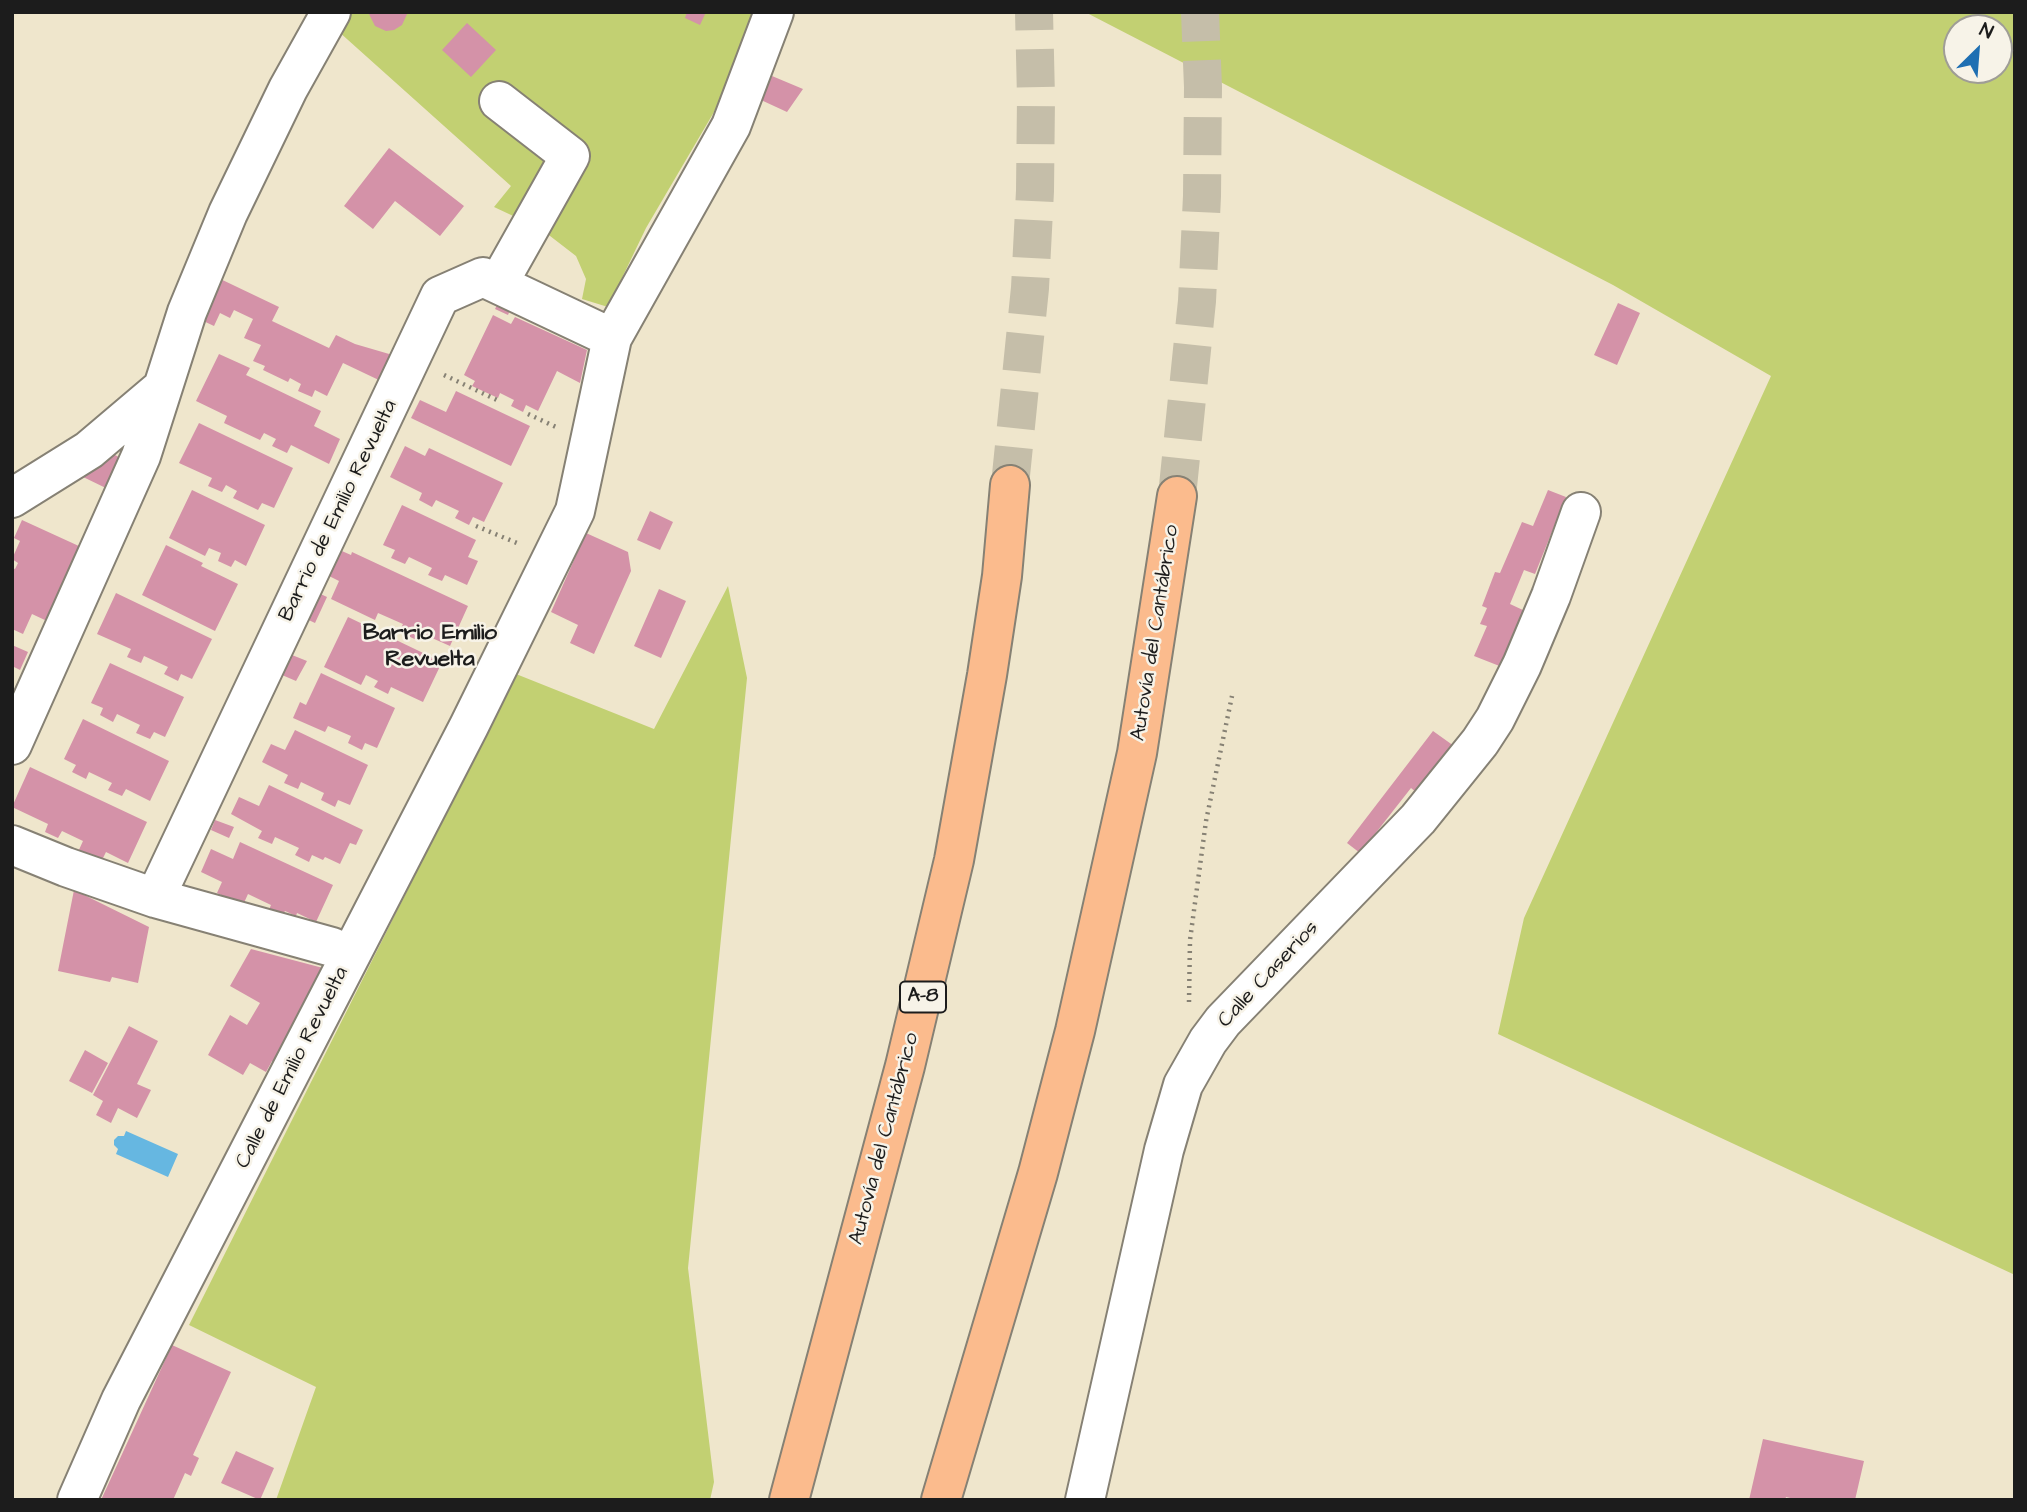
<!DOCTYPE html>
<meta charset="utf-8">
<style>
body{margin:0}
#map{position:relative;width:2027px;height:1512px;overflow:hidden;background:#efe6cc;font-family:"Architects Daughter",sans-serif}
canvas{display:block}
.frame{position:absolute;inset:0;border:14px solid #1c1c1c;pointer-events:none}
.north{position:absolute;left:1943px;top:14px;width:70px;height:70px;box-sizing:border-box;background:#f7f3e8;border:2px solid #9f9d96;border-radius:50%;rotate:25deg;font-size:19px;font-weight:700;line-height:28px;text-align:center;color:#1c1c1c}
.north::after{content:'';display:block;margin:auto;width:24px;height:32px;background:#1f6fb2;clip-path:polygon(50% 0,100% 100%,50% 72%,0 100%)}
</style>
<div id="map">
<canvas width="2027" height="1512"></canvas>
<div class="frame"></div>
<div class="north">N</div>
</div>
<script>
const ctx = document.querySelector('canvas').getContext('2d');
ctx.lineJoin = 'round';
function fill(path, color) { ctx.fillStyle = color; ctx.fill(path, 'evenodd'); }
const poly = rows => new Path2D(rows.map(r => 'M' + r).join(''));
function strokePath(path, color, width, dash) { ctx.strokeStyle = color; ctx.lineWidth = width; ctx.lineCap = dash ? 'butt' : 'round'; ctx.setLineDash(dash || []); ctx.stroke(path); }
function label(font, color, halo, rows, align = 'center') {
  ctx.font = font + ' "Architects Daughter",sans-serif'; ctx.lineWidth = 5; ctx.setLineDash([]); ctx.textBaseline = 'middle'; ctx.strokeStyle = halo; ctx.fillStyle = color; for (const [text, x, y, turn = 0] of rows) {
    ctx.save(); ctx.translate(x, y); ctx.rotate((+turn || 0) * Math.PI / 180); ctx.textAlign = isNaN(turn) ? turn : align; if (halo) ctx.strokeText(text, 0, 0); ctx.fillText(text, 0, 0); ctx.restore();
  }
}
const green = poly([
 [351,12,757,12,743,49,714,112,646,228,608,307,582,299,586,279,576,256,541,229,494,207,511,186,338,31],
 [1085,12,2015,12,2015,1275,1498,1034,1524,918,1771,376,1613,285],
 [1957,28,1999,28,1999,70,1957,70],
 [728,586,747,678,688,1268,714,1482,710,1500,276,1500,316,1387,189,1325,516,674,654,729]
]);
const water = poly([
 [126,1131,178,1154,168,1177,116,1154,118,1149,114,1145,114,1140,118,1136,124,1136]
]);
const building = poly([
 [368,12,408,12,402,25,394,30,386,31,375,26],
 [687,12,706,12,700,25,685,18],
 [467,23,496,50,471,77,442,50],
 [772,76,803,89,787,112,761,100],
 [389,148,464,206,440,236,395,201,373,229,344,206],
 [212,275,279,307,272,321,329,348,336,335,355,344,396,356,383,382,343,363,327,396,315,390,312,397,298,391,301,384,290,378,288,382,263,370,265,366,253,361,261,345,244,338,253,319,234,310,230,318,220,313,214,326,197,318],
 [502,295,514,300,508,315,495,309],
 [1618,303,1640,313,1617,365,1594,355],
 [493,315,511,324,515,317,587,350,580,383,557,371,538,411,526,405,523,412,511,406,514,400,500,393,498,398,472,386,475,381,464,375],
 [219,354,250,368,246,375,321,411,314,426,340,439,329,464,291,445,287,453,272,446,276,439,264,433,260,440,224,423,227,416,196,401],
 [456,391,530,426,511,466,411,418,420,400,446,412],
 [199,423,293,468,274,508,262,503,258,510,233,498,237,491,226,485,222,492,208,486,212,478,179,463],
 [405,446,425,456,429,448,503,483,484,522,473,517,469,525,455,518,459,511,436,500,432,507,419,500,422,493,390,477],
 [104,449,126,461,112,491,79,475],
 [192,490,265,525,246,566,235,560,231,567,218,561,221,553,209,548,205,556,169,538],
 [1548,490,1566,497,1535,574,1524,570,1510,604,1525,611,1502,667,1474,656,1487,626,1480,624,1487,608,1482,606,1495,572,1500,573,1522,522,1533,526],
 [402,505,476,540,468,557,478,561,467,585,445,575,442,581,428,575,432,568,409,557,405,564,391,558,395,550,383,545],
 [650,511,673,522,660,550,637,540],
 [22,520,81,547,47,621,32,614,23,634,12,629,12,568,15,569,18,563,12,559,20,541,14,538],
 [586,533,628,552,631,571,594,654,570,643,578,625,551,612],
 [166,545,203,563,201,566,238,584,215,631,142,595],
 [335,548,351,555,352,552,468,606,450,646,423,634,419,641,399,632,403,624,378,613,375,620,331,599,339,581,323,573],
 [310,589,327,597,315,623,298,615],
 [659,589,686,601,661,658,634,646],
 [116,593,212,639,192,679,181,674,178,681,164,674,168,667,144,656,141,663,127,657,131,649,97,634],
 [348,617,442,662,423,702,391,687,388,694,374,687,378,681,366,675,361,685,324,667],
 [12,645,28,652,20,670,12,666],
 [292,655,307,661,296,681,282,675],
 [110,663,184,697,165,737,154,732,150,739,136,733,140,725,117,714,113,722,100,715,103,708,91,703],
 [321,673,395,708,377,748,365,743,362,750,348,743,351,736,328,726,325,732,293,718,300,702,306,705],
 [83,719,169,761,150,801,126,789,122,796,108,790,112,783,89,772,86,779,72,772,76,765,64,759],
 [295,730,368,765,350,805,338,800,335,807,321,800,324,793,301,782,298,789,284,783,288,775,262,762,271,744,285,750],
 [1433,731,1454,746,1417,793,1411,788,1360,853,1347,843],
 [30,767,147,822,128,863,106,852,101,862,78,852,83,841,62,831,58,838,45,832,48,824,12,807],
 [269,785,363,830,356,845,350,843,340,864,325,857,323,860,312,855,309,862,295,855,299,848,275,837,272,844,258,838,262,831,231,814,239,797,259,806],
 [215,820,234,827,229,838,211,830],
 [240,842,333,885,316,922,297,913,296,916,285,911,281,918,268,912,271,905,248,894,243,905,217,893,222,882,201,872,211,849,233,859],
 [74,890,149,927,138,983,112,977,110,982,58,971],
 [251,949,323,968,282,1045,286,1047,276,1063,272,1061,266,1072,250,1063,243,1075,208,1055,230,1015,247,1025,260,1003,230,986],
 [129,1026,158,1041,137,1084,151,1090,137,1118,118,1108,111,1123,96,1115,103,1101,93,1095],
 [85,1050,108,1063,92,1093,69,1081],
 [172,1345,231,1372,193,1455,199,1458,191,1476,185,1473,173,1500,101,1500],
 [1763,1439,1864,1461,1855,1500,1799,1500,1786,1497,1785,1500,1749,1500],
 [236,1451,274,1468,260,1500,221,1483]
]);
const highwayTunnel = poly([
 [1010,485,1030,288,1035,191,1036,98,1034,12],
 [1177,496,1197,301,1202,196,1203,87,1200,12]
]);
const path = poly([
 [444,375,497,400],
 [528,414,556,427],
 [476,526,517,543],
 [1189,1002,1190,940,1206,821,1232,696]
]);
const minor = poly([
 [498,284,570,156,499,101],
 [12,498,89,450,161,389],
 [12,745,141,456,187,312,228,213,288,89,331,12],
 [12,845,66,867,155,898,332,947,350,955],
 [155,898,440,296,483,277,612,338],
 [77,1500,121,1400,469,726,575,511,612,338,731,126,774,12],
 [1085,1500,1164,1150,1183,1085,1208,1041,1223,1021,1418,819,1480,742,1495,719,1522,665,1551,596,1581,512]
]);
const highway = poly([
 [789,1500,905,1066,954,860,987,675,1002,576,1010,485],
 [941,1500,1038,1173,1075,1031,1137,753,1177,496]
]);
const shields = [
 [923,997,46]
];
const shieldNames = [
 ["A-8",923,997]
];
const streetNames = [
 ["Barrio de Emilio Revuelta",339,511,-64],
 ["Autovía del Cantábrico",1156,633,-81],
 ["Calle Caserios",1269,975,-47],
 ["Calle de Emilio Revuelta",293,1068,-63],
 ["Autovía del Cantábrico",885,1139,-75]
];
const neighbourhoodNames = [
 ["Barrio Emilio",430,634],
 ["Revuelta",430,660]
];
fill(green, '#c2d072');
fill(water, '#66b7e1');
fill(building, '#d492a8');
strokePath(highwayTunnel, '#c5bea9', 38, [38, 19]);
strokePath(minor, '#868174', 42);
strokePath(highway, '#868174', 42);
strokePath(path, '#868174', 4.5, [2, 5]);
strokePath(minor, '#fff', 38);
strokePath(highway, '#fbbb8d', 38);
for (const [x, y, w] of shields) { const box = new Path2D(); box.roundRect(x - w / 2, y - 15.5, w, 31, 5); ctx.fillStyle = '#f7f3e8'; ctx.fill(box); strokePath(box, '#1c1c1c', 2); }
label('bold 19px', '#1c1c1c', null, shieldNames);
label('21px', '#1c1c1c', '#f7f3e8', streetNames);
label('bold 23px', '#1c1c1c', '#f7f3e8', neighbourhoodNames);
</script>
